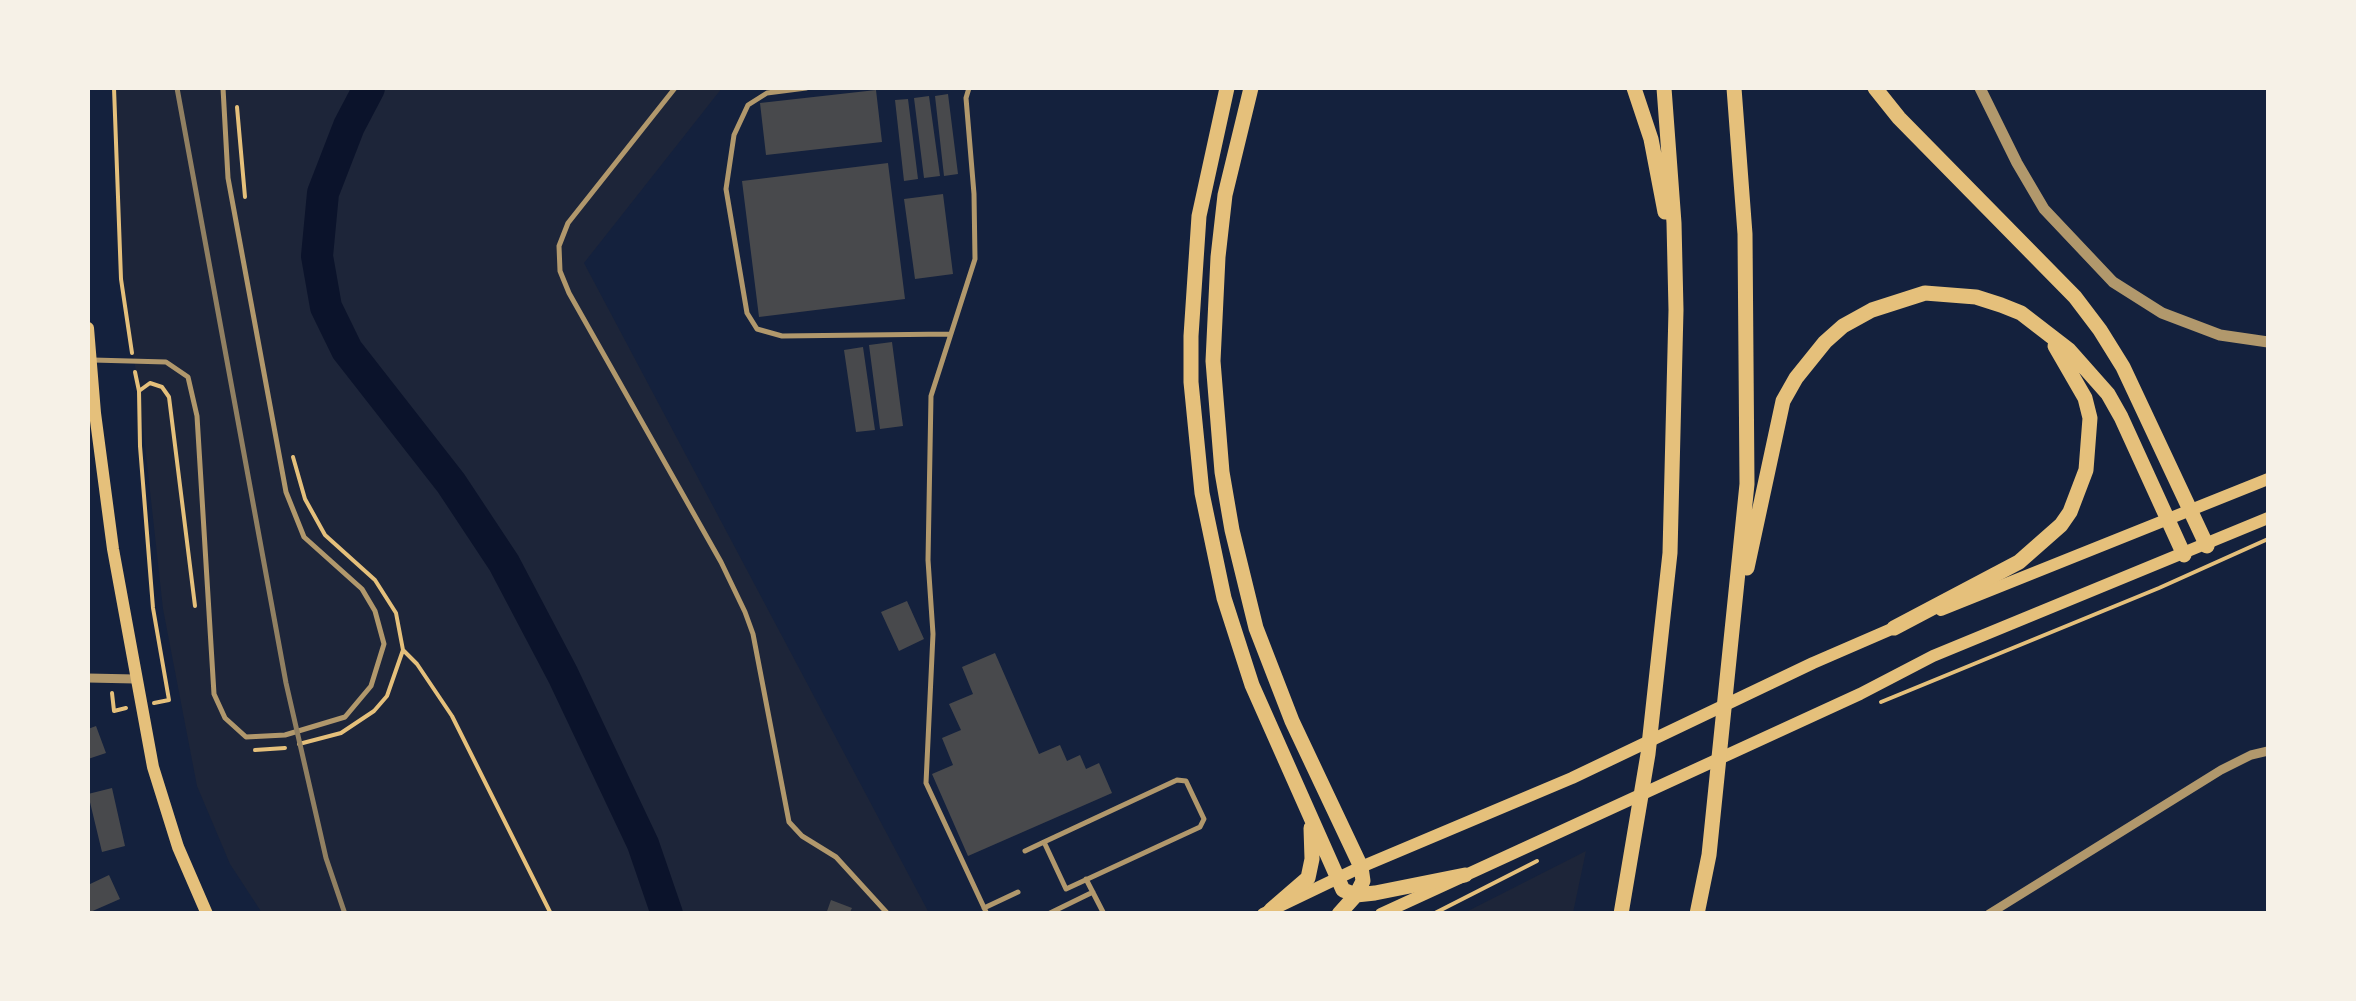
<!DOCTYPE html>
<style>
body{margin:0}
#map{position:relative;width:2356px;height:1001px;overflow:hidden;background:#14213d;font-family:"Open Sans",sans-serif}
canvas{display:block}
.frame{position:absolute;inset:0;border:90px solid #f6f1e7;pointer-events:none}
</style>
<div id="map">
<canvas width="2356" height="1001"></canvas>
<div class="frame"></div>
</div>
<script>
const ctx = document.querySelector('canvas').getContext('2d');
ctx.lineJoin = 'round';
function fill(path, color) { ctx.fillStyle = color; ctx.fill(path, 'evenodd'); }
const poly = rows => new Path2D(rows.map(r => 'M' + r).join(''));
function strokePath(path, color, width, dash) { ctx.strokeStyle = color; ctx.lineWidth = width; ctx.lineCap = dash ? 'butt' : 'round'; ctx.setLineDash(dash || []); ctx.stroke(path); }
const green = poly([
 [114,88,722,88,584,263,929,913,262,913,230,864,197,786,163,609,139,391,121,279],
 [1586,851,1573,913,1464,913]
]);
const river = poly([
 [369,88,349,126,323,193,317,256,326,307,347,350,451,483,504,563,563,675,643,844,667,914]
]);
const building = poly([
 [876,90,882,142,766,155,760,103],
 [948,94,958,174,944,176,935,96],
 [929,96,940,176,924,178,914,98],
 [908,99,918,179,904,181,895,100],
 [888,163,905,299,759,317,742,181],
 [943,194,953,274,915,279,904,199],
 [892,342,903,426,880,429,869,345],
 [863,347,875,430,856,432,844,350],
 [907,601,924,639,899,651,881,612],
 [995,653,1039,754,1060,745,1067,761,1080,755,1086,769,1099,763,1112,793,968,856,932,774,953,765,942,738,961,730,949,704,973,694,962,667],
 [96,726,106,753,88,759,88,729],
 [112,788,125,846,102,852,88,794],
 [109,875,120,899,88,913,88,885],
 [831,900,852,908,849,914,826,914]
]);
const path = poly([
 [114,88,121,279,132,353],
 [237,107,245,197],
 [135,372,139,391,140,446,153,608,169,700,154,703],
 [139,391,150,383,162,387,169,397,195,606],
 [293,457,305,499,325,535,375,580,396,613,403,650,387,696,374,711,341,733,299,744],
 [403,650,417,664,452,716,551,914],
 [112,693,114,711,126,708],
 [1881,702,2159,588,2268,539],
 [255,750,285,748],
 [1433,914,1537,861]
]);
const service = poly([
 [675,88,568,223,559,246,560,271,569,293,721,562,745,612,753,634,789,822,802,836,836,857,888,914],
 [806,88,767,93,748,105,734,135,726,189,747,313,757,329,782,336,950,334],
 [969,88,966,98,974,194,975,259,931,396,928,560,933,634,926,783,987,914],
 [93,360,166,362,188,377,197,416,214,694,225,718,246,737,285,735,345,717,371,686,384,644,375,611,362,589,304,537,286,492,228,178,223,88],
 [1177,780,1186,781,1204,819,1200,827,1066,889,1044,842,1177,780],
 [1025,851,1044,842],
 [1086,879,1104,914],
 [984,908,1018,892],
 [1048,914,1093,892]
]);
const minor = poly([
 [88,678,135,679],
 [1989,914,2221,770,2251,755,2268,751]
]);
const tertiary = poly([
 [1980,88,2017,163,2044,209,2113,282,2162,313,2220,335,2268,342]
]);
const secondary = poly([
 [88,328,95,413,113,549,153,767,178,847,207,914],
 [1941,610,2268,479],
 [1263,914,1361,867,1572,778,1813,663,1903,624],
 [1381,914,1860,694,1933,656,2268,518]
]);
const motorway = poly([
 [1227,88,1199,216,1191,336,1191,382,1202,493,1224,598,1252,685,1343,890,1356,895,1375,893,1465,875],
 [1251,88,1225,195,1218,257,1213,361,1222,472,1232,530,1256,628,1292,721,1361,867,1363,881,1356,895,1339,914],
 [1634,88,1651,139,1665,212],
 [1875,88,1899,118,2075,297,2100,330,2123,367,2207,546],
 [1747,568,1783,401,1796,378,1825,342,1843,326,1872,310,1925,293,1976,297,2001,305,2021,313,2069,350,2108,394,2121,417,2184,555],
 [1894,628,2019,562,2061,525,2070,512,2086,470,2090,418,2085,398,2055,346],
 [1271,910,1308,878,1312,859,1311,828],
 [1621,914,1648,754,1670,553,1676,310,1674,223,1664,88],
 [1697,914,1709,855,1747,484,1745,234,1734,88]
]);
const rail = poly([
 [177,88,286,683,326,858,345,914]
]);
fill(green, '#1d2539');
strokePath(river, '#0b132b', 32);
fill(building, '#48494c');
strokePath(path, '#e5c07b', 4);
strokePath(service, '#b1986c', 5);
strokePath(minor, '#b1986c', 9);
strokePath(tertiary, '#b1986c', 11);
strokePath(secondary, '#e5c07b', 12);
strokePath(motorway, '#e5c07b', 15);
strokePath(rail, '#918062', 5);
</script>
